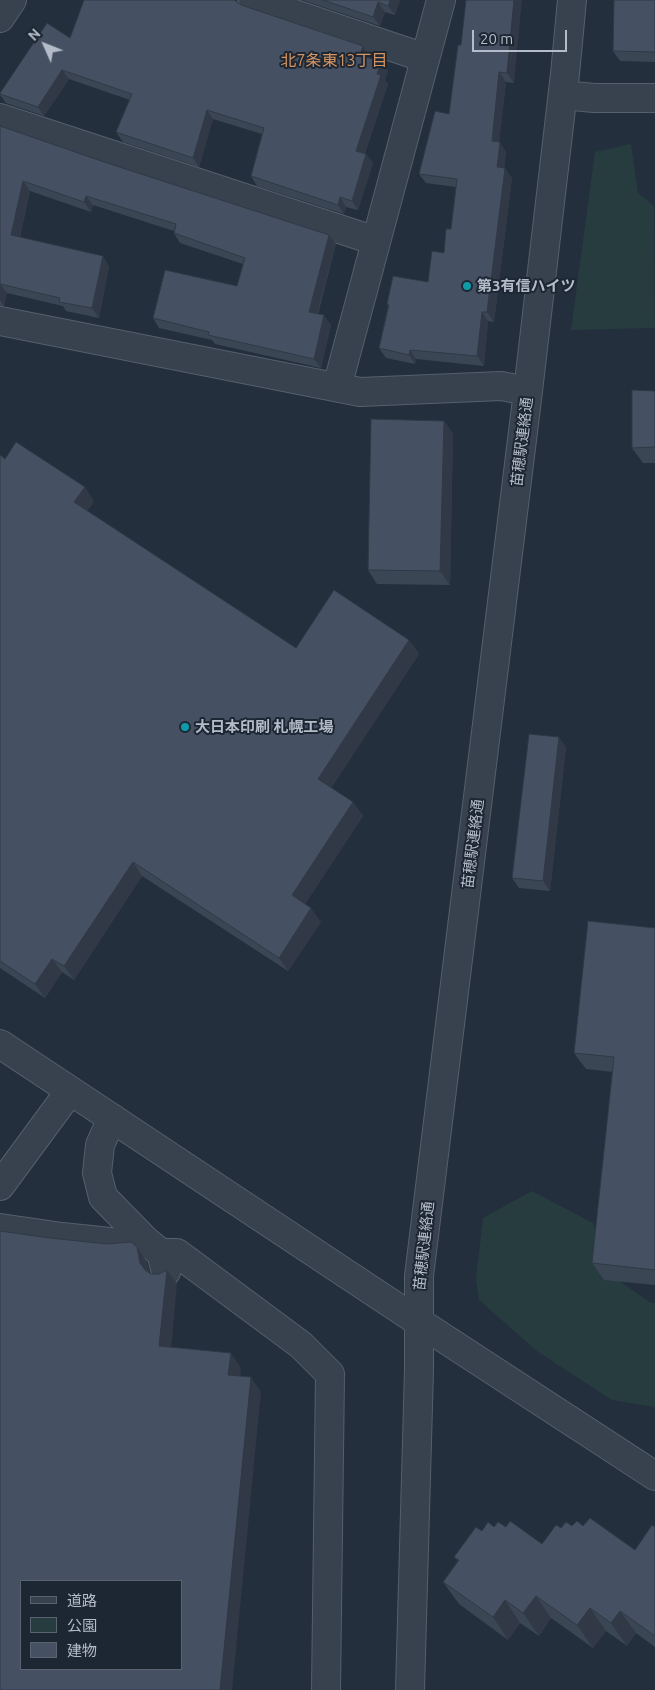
<!DOCTYPE html>
<meta charset="utf-8">
<style>
body{margin:0}
#map{position:relative;width:655px;height:1690px;overflow:hidden;background:#242f3e;font-family:Ubuntu,"Noto Sans JP",sans-serif}
canvas{display:block}
.legend{position:absolute;left:20px;top:1580px;width:162px;height:90px;box-sizing:border-box;background:#1d2633;border:1px solid #59626f;margin:0;padding:6px 9px;list-style:none;font-size:15px;color:#b4bcc9}
.legend li{display:flex;align-items:center;gap:10px;height:25px}
.legend b{width:25px;border:1px solid #59626f}
.north{position:absolute;left:20px;top:20px;width:50px;height:50px;-webkit-text-stroke:4px #1d2633;paint-order:stroke;rotate:314deg;font-size:14px;font-weight:700;line-height:20px;text-align:center;color:#b4bcc9}
.north::after{content:'';display:block;margin:auto;width:18px;height:22px;background:#b4bcc9;clip-path:polygon(50% 0,100% 100%,50% 72%,0 100%)}
.scale{position:absolute;left:472px;top:30px;width:95px;height:22px;box-sizing:border-box;border:2px solid #b4bcc9;border-top:0;padding-left:6px;font-size:15px;line-height:18px;white-space:nowrap;color:#b4bcc9;-webkit-text-stroke:4px #1d2633;paint-order:stroke}
</style>
<div id="map">
<canvas width="655" height="1690"></canvas>
<ul class="legend">
<li><b style="height:6px;background:#38414e"></b>道路</li>
<li><b style="height:14px;background:#263c3f"></b>公園</li>
<li><b style="height:14px;background:#455162"></b>建物</li>
</ul>
<div class="north">N</div>
<div class="scale">20 m</div>
</div>
<script>
const ctx = document.querySelector('canvas').getContext('2d');
ctx.lineJoin = 'round';
function fill(path, color) { ctx.fillStyle = color; ctx.fill(path, 'evenodd'); }
const poly = rows => new Path2D(rows.map(r => 'M' + r).join(''));
function strokePath(path, color, width, dash) { ctx.strokeStyle = color; ctx.lineWidth = width; ctx.lineCap = dash ? 'butt' : 'round'; ctx.setLineDash(dash || []); ctx.stroke(path); }
function label(font, color, halo, rows, align = 'center') {
  ctx.font = font + ' Ubuntu,"Noto Sans JP",sans-serif'; ctx.lineWidth = 4; ctx.setLineDash([]); ctx.textBaseline = 'middle'; ctx.strokeStyle = halo; ctx.fillStyle = color; for (const [text, x, y, turn = 0] of rows) {
    ctx.save(); ctx.translate(x, y); ctx.rotate((+turn || 0) * Math.PI / 180); ctx.textAlign = isNaN(turn) ? turn : align; if (halo) ctx.strokeText(text, 0, 0); ctx.fillText(text, 0, 0); ctx.restore();
  }
}
const green = poly([
 [631,144,638,193,654,206,655,328,571,330,595,152],
 [532,1191,593,1223,608,1273,651,1303,655,1303,655,1407,612,1400,538,1352,479,1300,476,1279,483,1218]
]);
const minor = poly([
 [253,0,425,58],
 [0,18,12,0],
 [563,95,594,98,655,98],
 [0,118,376,241],
 [0,321,360,392,501,386,528,391],
 [337,387,441,0],
 [0,1044,419,1322,655,1476],
 [112,1118,100,1145,97,1173,103,1197,146,1241,161,1253,166,1272],
 [0,1186,70,1091],
 [0,1228,62,1237,119,1243,146,1241],
 [161,1253,177,1253,301,1345,330,1374,326,1690],
 [410,1690,419,1370,419,1276,528,391,565,74,572,0]
]);
const wall = poly([
 [238,0,238,3,241,5,369,56,368,58,381,62,388,71,385,80,388,84,365,153,373,163,358,210,346,207,344,214,257,186,251,176,262,134,213,119,199,167,123,142,116,132,130,100,69,79,44,116,6,103,0,95,0,93,70,38],
 [302,0,400,0,395,15,385,12,380,26],
 [466,0,514,83,506,82,499,142,506,152,504,168,512,178,494,322,488,321,484,366,416,359,415,364,386,358,379,348,388,306,387,304,428,282,444,253,451,229,456,187,426,183,419,174,449,114,461,45],
 [655,0,655,62,620,61,613,51],
 [0,126,336,244,318,314,331,325,321,368,215,344,212,340,159,328,153,318,237,286,243,264,180,243,174,233,174,231,93,205,91,212,30,191,20,237,109,266,99,318,66,311,63,306,7,293,4,306,0,306],
 [655,391,655,463,643,463,632,448],
 [444,421,453,434,450,585,377,584,368,570],
 [0,455,5,459,94,501,87,511,296,648,409,640,419,654,331,788,353,802,363,816,305,904,321,922,288,971,142,876,74,980,62,972,45,998,0,968],
 [566,747,550,891,519,888,512,878],
 [655,928,655,1285,604,1280,592,1263,613,1072,586,1069,574,1053],
 [572,1526,583,1526,635,1550,655,1527,655,1647,636,1633,627,1646,606,1631,593,1648,551,1618,539,1636,520,1623,508,1640,459,1604,443,1582,458,1561,454,1557,482,1531,494,1527,506,1527,542,1544,561,1528]
]);
const shadedWall = poly([
 [390,0,400,0,395,15,388,6],
 [514,0,522,0,514,83,507,73],
 [378,2,385,12,380,26,373,17],
 [363,46,369,56,366,65,360,55],
 [381,62,388,71,385,80,388,84,362,160,356,151],
 [62,70,69,79,44,116,38,107],
 [499,72,506,82,498,151,492,141],
 [207,110,213,119,199,167,193,158],
 [500,142,506,152,503,177,497,167],
 [366,154,373,163,358,210,352,201],
 [505,168,512,178,494,322,487,312],
 [23,181,30,191,18,244,11,235],
 [86,196,93,205,91,212,84,202],
 [340,197,346,207,344,214,338,205],
 [329,235,336,244,315,321,309,312],
 [103,256,109,266,99,318,92,308],
 [0,284,7,293,4,306,0,300],
 [482,312,488,321,484,366,477,356],
 [324,315,331,325,321,368,314,359],
 [410,350,416,359,415,364,409,355],
 [444,421,453,434,450,585,440,571],
 [85,487,94,501,84,516,74,502],
 [409,640,419,654,328,793,318,779],
 [559,737,566,747,550,891,543,881],
 [353,802,363,816,302,909,292,895],
 [133,862,142,876,74,980,64,966],
 [311,908,321,922,288,971,279,958],
 [52,959,62,972,45,998,35,984],
 [137,1247,147,1262,151,1278,145,1270,140,1263],
 [167,1270,177,1284,170,1361,159,1346],
 [231,1353,241,1368,239,1390,228,1375],
 [251,1377,261,1392,232,1690,220,1690],
 [536,1596,551,1618,539,1636,523,1613],
 [505,1600,520,1623,508,1640,493,1617],
 [590,1608,606,1631,593,1648,577,1625],
 [620,1611,636,1633,627,1646,611,1623]
]);
const building = poly([
 [84,0,234,0,241,5,363,46,360,55,381,62,377,74,381,75,356,151,366,154,352,201,340,197,338,205,251,176,264,128,207,110,193,158,116,132,132,94,62,70,38,107,0,94,0,93,47,23,70,38,84,0],
 [323,0,390,0,388,6,378,2,373,17,323,0],
 [466,0,514,0,507,73,499,72,492,141,500,142,497,167,505,168,487,312,482,312,477,356,410,350,409,355,379,348,389,305,387,304,393,276,428,282,432,251,444,253,446,229,451,229,457,179,419,174,435,111,449,114,458,45,461,45,466,0],
 [614,0,655,0,655,52,613,51,614,0],
 [0,126,104,162,329,235,309,312,324,315,314,359,208,335,209,332,153,318,165,270,237,286,245,258,174,233,176,224,86,196,84,202,23,181,11,235,103,256,92,308,59,302,60,298,0,284,0,126],
 [632,390,655,391,655,447,632,448,632,390],
 [371,419,444,421,440,571,368,570,371,419],
 [16,442,85,487,74,502,296,648,334,590,409,640,318,779,353,802,292,895,311,908,279,958,133,862,64,966,52,959,35,984,0,961,0,455,5,459,16,442],
 [529,734,559,737,543,881,512,878,529,734],
 [588,921,655,928,655,1270,592,1263,614,1057,574,1053,588,921],
 [0,1231,50,1238,107,1244,131,1242,137,1247,140,1263,145,1270,151,1274,159,1274,167,1270,159,1346,231,1353,228,1375,251,1377,220,1690,0,1690,0,1231],
 [21,1581,181,1581,181,1669,21,1669,21,1581],
 [590,1518,635,1550,652,1525,655,1527,655,1636,620,1611,611,1623,590,1608,577,1625,536,1596,523,1613,505,1600,493,1617,443,1582,459,1560,454,1557,476,1527,482,1531,488,1522,494,1527,498,1522,506,1527,510,1521,542,1544,556,1525,561,1528,566,1522,572,1526,577,1521,583,1526,590,1518]
]);
const markers = [
 [467,286,5,"#0f9aa8"],
 [185,727,5,"#0f9aa8"]
];
const poiNames = [
 ["第3有信ハイツ",477,286],
 ["大日本印刷 札幌工場",195,727]
];
const streetNames = [
 ["苗穂駅連絡通",522,442,-83],
 ["苗穂駅連絡通",473,844,-83],
 ["苗穂駅連絡通",424,1246,-84]
];
const neighbourhoodNames = [
 ["北7条東13丁目",334,61]
];
fill(green, '#263c3f');
strokePath(minor, '#565f6c', 30);
strokePath(minor, '#38414e', 28);
fill(wall, '#3b4654');
fill(shadedWall, '#303945');
fill(building, '#455162');
strokePath(building, '#303945', 1);
for (const [x, y, r, color] of markers) { const dot = new Path2D(); dot.arc(x, y, r, 0, 2 * Math.PI); ctx.fillStyle = color; ctx.fill(dot); strokePath(dot, '#1d2633', 2); }
label('bold 15px', '#b4bcc9', '#1d2633', poiNames, 'left');
label('15px', '#b4bcc9', '#1d2633', streetNames);
label('16px', '#d59563', '#1d2633', neighbourhoodNames);
</script>
